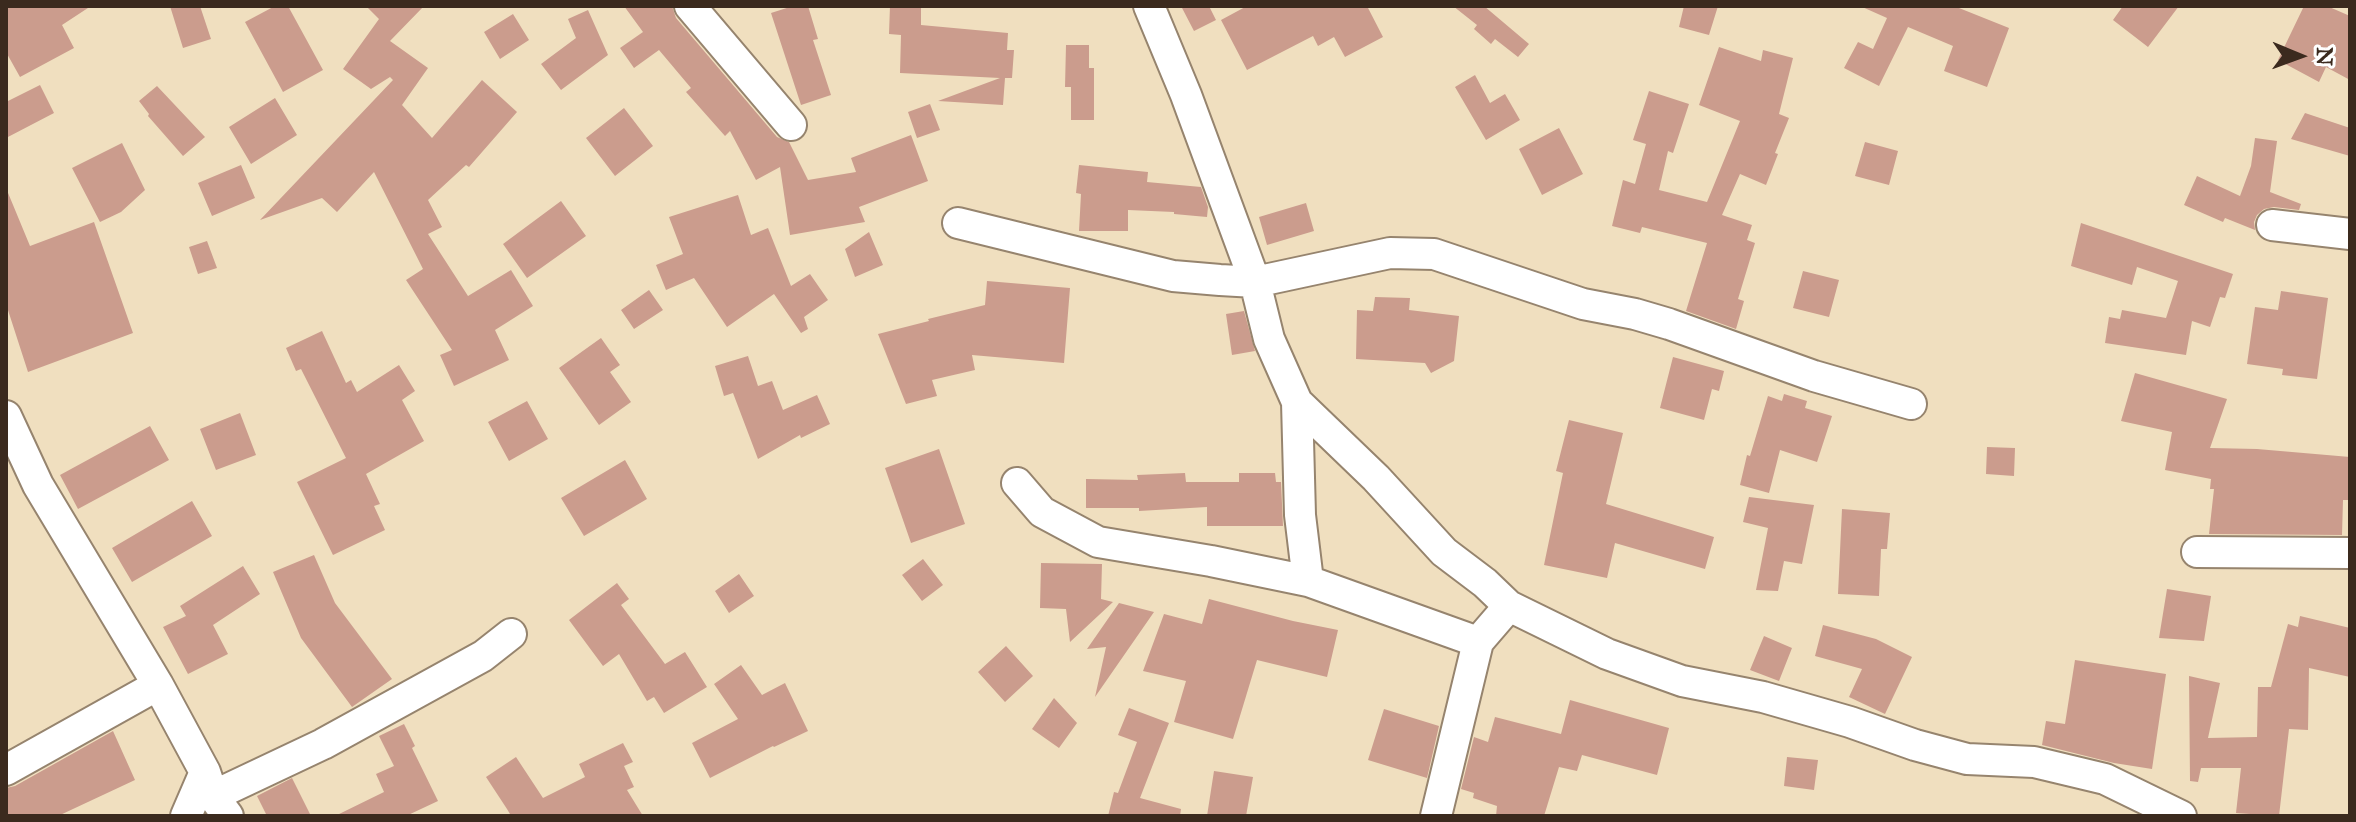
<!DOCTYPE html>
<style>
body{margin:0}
#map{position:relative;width:2356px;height:822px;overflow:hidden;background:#f0dfbf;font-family:"IM FELL Great Primer",serif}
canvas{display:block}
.frame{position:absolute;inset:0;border:8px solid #3b2a1e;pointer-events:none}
.north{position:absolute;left:2260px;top:16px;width:80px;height:80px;-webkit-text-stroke:6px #fff;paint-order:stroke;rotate:91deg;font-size:22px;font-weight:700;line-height:32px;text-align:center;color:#3b2a1e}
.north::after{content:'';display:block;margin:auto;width:28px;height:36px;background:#3b2a1e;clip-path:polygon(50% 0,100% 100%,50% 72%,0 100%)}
</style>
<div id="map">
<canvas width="2356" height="822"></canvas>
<div class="frame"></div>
<div class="north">N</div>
</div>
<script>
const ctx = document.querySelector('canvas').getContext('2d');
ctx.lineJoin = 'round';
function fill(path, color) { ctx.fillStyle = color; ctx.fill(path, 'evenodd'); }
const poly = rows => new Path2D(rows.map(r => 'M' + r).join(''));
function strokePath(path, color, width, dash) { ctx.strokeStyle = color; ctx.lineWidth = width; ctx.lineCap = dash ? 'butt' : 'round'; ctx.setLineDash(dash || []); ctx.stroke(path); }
const building = poly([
 [6,6,91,6,62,25,74,48,20,77,6,52],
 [170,6,200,6,211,39,183,48],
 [275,6,288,6,323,70,283,92,245,22],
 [366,6,424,6,390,41,428,68,402,105,432,138,482,80,517,112,469,167,466,165,428,200,442,227,428,234,468,296,511,270,533,306,495,330,509,360,454,386,440,355,452,350,406,280,423,269,374,172,337,212,322,198,260,220,393,80,390,77,371,89,343,69,379,19],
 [624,6,672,6,676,18,777,137,789,142,808,180,856,172,851,158,911,135,928,181,859,207,865,222,790,235,780,167,756,180,730,131,725,136,686,92,691,88,659,50,634,68,620,48,643,32],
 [793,6,808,6,818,39,813,40,831,95,801,105,771,13],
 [890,6,921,7,921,25,1008,33,1007,50,1014,50,1012,78,1005,78,1003,105,938,101,1000,78,900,73,901,35,889,34],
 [1181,6,1209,6,1216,20,1194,31],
 [1247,6,1367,6,1383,37,1345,57,1334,37,1318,46,1313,36,1247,70,1221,20],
 [1453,6,1484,6,1529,44,1518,57,1495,39,1491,44,1474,29,1477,25],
 [1684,6,1718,6,1709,35,1679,27],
 [1860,6,1954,6,2009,28,1987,87,1944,71,1953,46,1908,27,1879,86,1844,68,1858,42,1873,49,1887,18],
 [2123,6,2179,6,2148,47,2113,20],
 [2304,6,2327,6,2350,16,2350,80,2326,67,2319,82,2278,60],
 [588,10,608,55,561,90,541,64,576,38,568,19],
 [513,14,529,40,500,59,484,32],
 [1066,45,1089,45,1089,68,1094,68,1094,120,1071,120,1071,87,1065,87],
 [1719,47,1761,61,1763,50,1793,58,1779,114,1789,118,1775,153,1778,154,1766,185,1740,174,1722,215,1752,225,1747,240,1755,243,1738,299,1744,301,1736,329,1686,311,1707,243,1642,227,1640,233,1612,226,1623,180,1635,184,1646,144,1633,140,1649,91,1689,104,1673,153,1668,151,1659,190,1707,202,1740,121,1699,105],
 [1475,75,1490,103,1505,94,1520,120,1486,140,1455,87],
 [40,85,54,113,6,138,6,102],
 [157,86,205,137,183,156,148,116,149,114,139,101],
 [275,98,297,135,251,164,229,127],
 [930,104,940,130,917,138,908,112],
 [624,108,653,146,615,176,586,138],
 [2305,113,2350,128,2350,156,2291,139],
 [1559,128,1583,174,1542,195,1519,149],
 [2255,138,2277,141,2270,192,2301,204,2299,210,2274,207,2264,209,2257,215,2254,222,2255,230,2225,218,2223,222,2184,205,2197,176,2240,196,2251,166],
 [1865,142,1898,151,1889,185,1855,176],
 [122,143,145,190,121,212,100,222,72,168],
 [241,165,255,198,212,216,198,183],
 [1079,165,1148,172,1147,182,1201,187,1208,207,1207,217,1174,214,1174,212,1128,210,1128,231,1079,231,1081,194,1076,193],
 [6,188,30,246,94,222,133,333,28,372,6,304],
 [738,195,751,235,768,228,791,286,810,274,828,300,804,317,808,329,801,333,774,294,727,327,694,278,666,290,656,265,683,254,669,217],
 [561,201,586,236,527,278,503,244],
 [1306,203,1314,231,1267,245,1259,217],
 [2081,223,2233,274,2225,298,2220,297,2210,327,2192,321,2186,355,2105,343,2109,317,2120,319,2122,310,2166,318,2178,281,2137,267,2132,285,2071,266],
 [869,232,883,265,855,277,845,249],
 [207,241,217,268,198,274,189,247],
 [1803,271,1839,280,1829,317,1793,308],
 [987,281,1070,288,1064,363,972,355,975,370,932,380,937,396,906,404,878,334,929,321,928,319,985,305],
 [649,290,663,310,634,329,621,310],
 [2281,291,2328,298,2317,379,2282,375,2283,369,2247,364,2255,307,2278,310],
 [1375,297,1410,298,1409,310,1459,316,1454,361,1431,373,1425,363,1356,359,1357,310,1373,311],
 [1244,311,1255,351,1232,355,1226,314],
 [322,331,346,383,351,380,357,392,399,365,415,391,402,400,424,441,366,474,380,504,374,506,385,530,333,555,297,482,346,458,301,369,296,371,286,348],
 [601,338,620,365,610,372,631,402,599,425,559,368],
 [748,356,758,386,772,381,783,410,817,395,830,424,801,438,800,435,758,459,733,393,724,396,715,366],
 [1673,357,1724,371,1719,391,1712,389,1704,420,1660,408],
 [2135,373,2227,399,2210,448,2257,449,2350,457,2349,500,2343,500,2342,535,2209,534,2214,489,2210,489,2211,479,2165,470,2172,432,2121,421],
 [1784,394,1807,401,1805,408,1832,416,1817,462,1780,450,1769,493,1740,485,1747,455,1750,456,1768,396,1782,401],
 [527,401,548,439,509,461,488,422],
 [240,413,256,455,216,470,200,429],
 [1569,420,1623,433,1606,504,1714,537,1705,569,1615,543,1607,578,1544,565,1563,473,1556,471],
 [150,426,169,460,78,509,60,475],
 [1987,447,2015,448,2014,476,1986,474],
 [939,449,965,524,911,543,885,468],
 [625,460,647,499,584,536,561,498],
 [1185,473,1186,482,1239,482,1239,473,1275,473,1276,482,1281,482,1283,526,1207,526,1207,507,1139,511,1139,508,1086,508,1086,479,1138,480,1137,475],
 [1749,497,1814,505,1802,564,1784,561,1778,591,1756,590,1768,528,1743,522],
 [192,501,212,536,132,582,112,548],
 [1842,509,1890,513,1887,549,1881,549,1879,596,1838,594],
 [314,555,335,603,392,679,352,707,301,638,273,572],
 [923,559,943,585,922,601,902,575],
 [1041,563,1102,564,1101,599,1113,602,1070,642,1066,609,1040,608],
 [243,566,260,594,213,625,228,654,188,674,163,627,186,616,180,606],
 [739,574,754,596,729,613,715,591],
 [617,583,629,599,621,605,665,664,685,652,707,687,664,713,654,697,647,701,619,654,603,666,569,620],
 [2167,589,2211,596,2204,641,2159,638],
 [1209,599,1293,621,1338,630,1327,677,1257,660,1233,739,1174,722,1186,681,1143,671,1164,614,1202,624],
 [1119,603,1154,612,1095,697,1106,647,1087,649],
 [2300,616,2350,628,2350,677,2309,668,2308,730,2289,729,2279,816,2236,813,2241,768,2201,768,2198,782,2190,781,2189,676,2220,683,2208,738,2257,737,2258,687,2271,687,2288,624,2298,627],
 [1823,625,1876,639,1912,657,1885,714,1849,697,1862,669,1815,656],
 [1764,636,1792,648,1779,681,1750,670],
 [1006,646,1033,676,1005,702,978,672],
 [2075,660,2166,674,2152,769,2114,763,2042,745,2046,721,2065,724],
 [741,665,762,695,785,683,808,731,774,747,773,746,710,778,692,743,738,719,714,684],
 [1054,698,1077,723,1059,748,1032,729],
 [1570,700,1669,728,1657,775,1582,755,1577,771,1559,767,1544,816,1496,816,1497,806,1473,798,1474,793,1461,789,1474,737,1488,742,1495,717,1561,734],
 [1129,708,1169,723,1140,798,1181,809,1180,816,1108,816,1114,792,1118,793,1137,742,1118,735],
 [1384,709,1439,726,1427,778,1368,760],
 [404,724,415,746,412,748,438,801,406,816,335,816,384,792,376,774,394,766,379,736],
 [113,731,135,780,58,816,6,816,6,788,15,786],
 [623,743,633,762,624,766,634,787,627,790,643,816,507,816,510,814,507,809,486,777,516,757,543,798,585,777,579,764],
 [1787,757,1818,760,1814,790,1784,786],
 [1214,771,1253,777,1246,816,1207,816],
 [292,778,311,816,267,816,257,796]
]);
const street = poly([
 [690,6,791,125],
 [1149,6,1186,95,1255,282,1269,339,1297,402,1376,478,1444,552,1485,583,1509,606,1607,654,1682,681,1763,697,1850,722,1915,745,1967,759,2034,762,2105,779,2181,816],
 [958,223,1173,276,1220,280,1255,282,1390,253,1434,254,1583,304,1635,314,1669,324,1814,376,1911,404],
 [2272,225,2350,234],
 [1297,402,1300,515,1308,581],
 [6,416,38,485,158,685,205,772,213,796,228,816],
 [1017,483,1042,512,1098,542,1211,561,1308,581,1478,642],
 [2197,552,2350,553],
 [6,770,158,685],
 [213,796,323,744,483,656,511,634],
 [186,816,205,772],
 [1436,816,1478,642,1509,606]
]);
fill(building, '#cb9c8d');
strokePath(street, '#96846e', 34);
strokePath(street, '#fff', 30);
</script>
